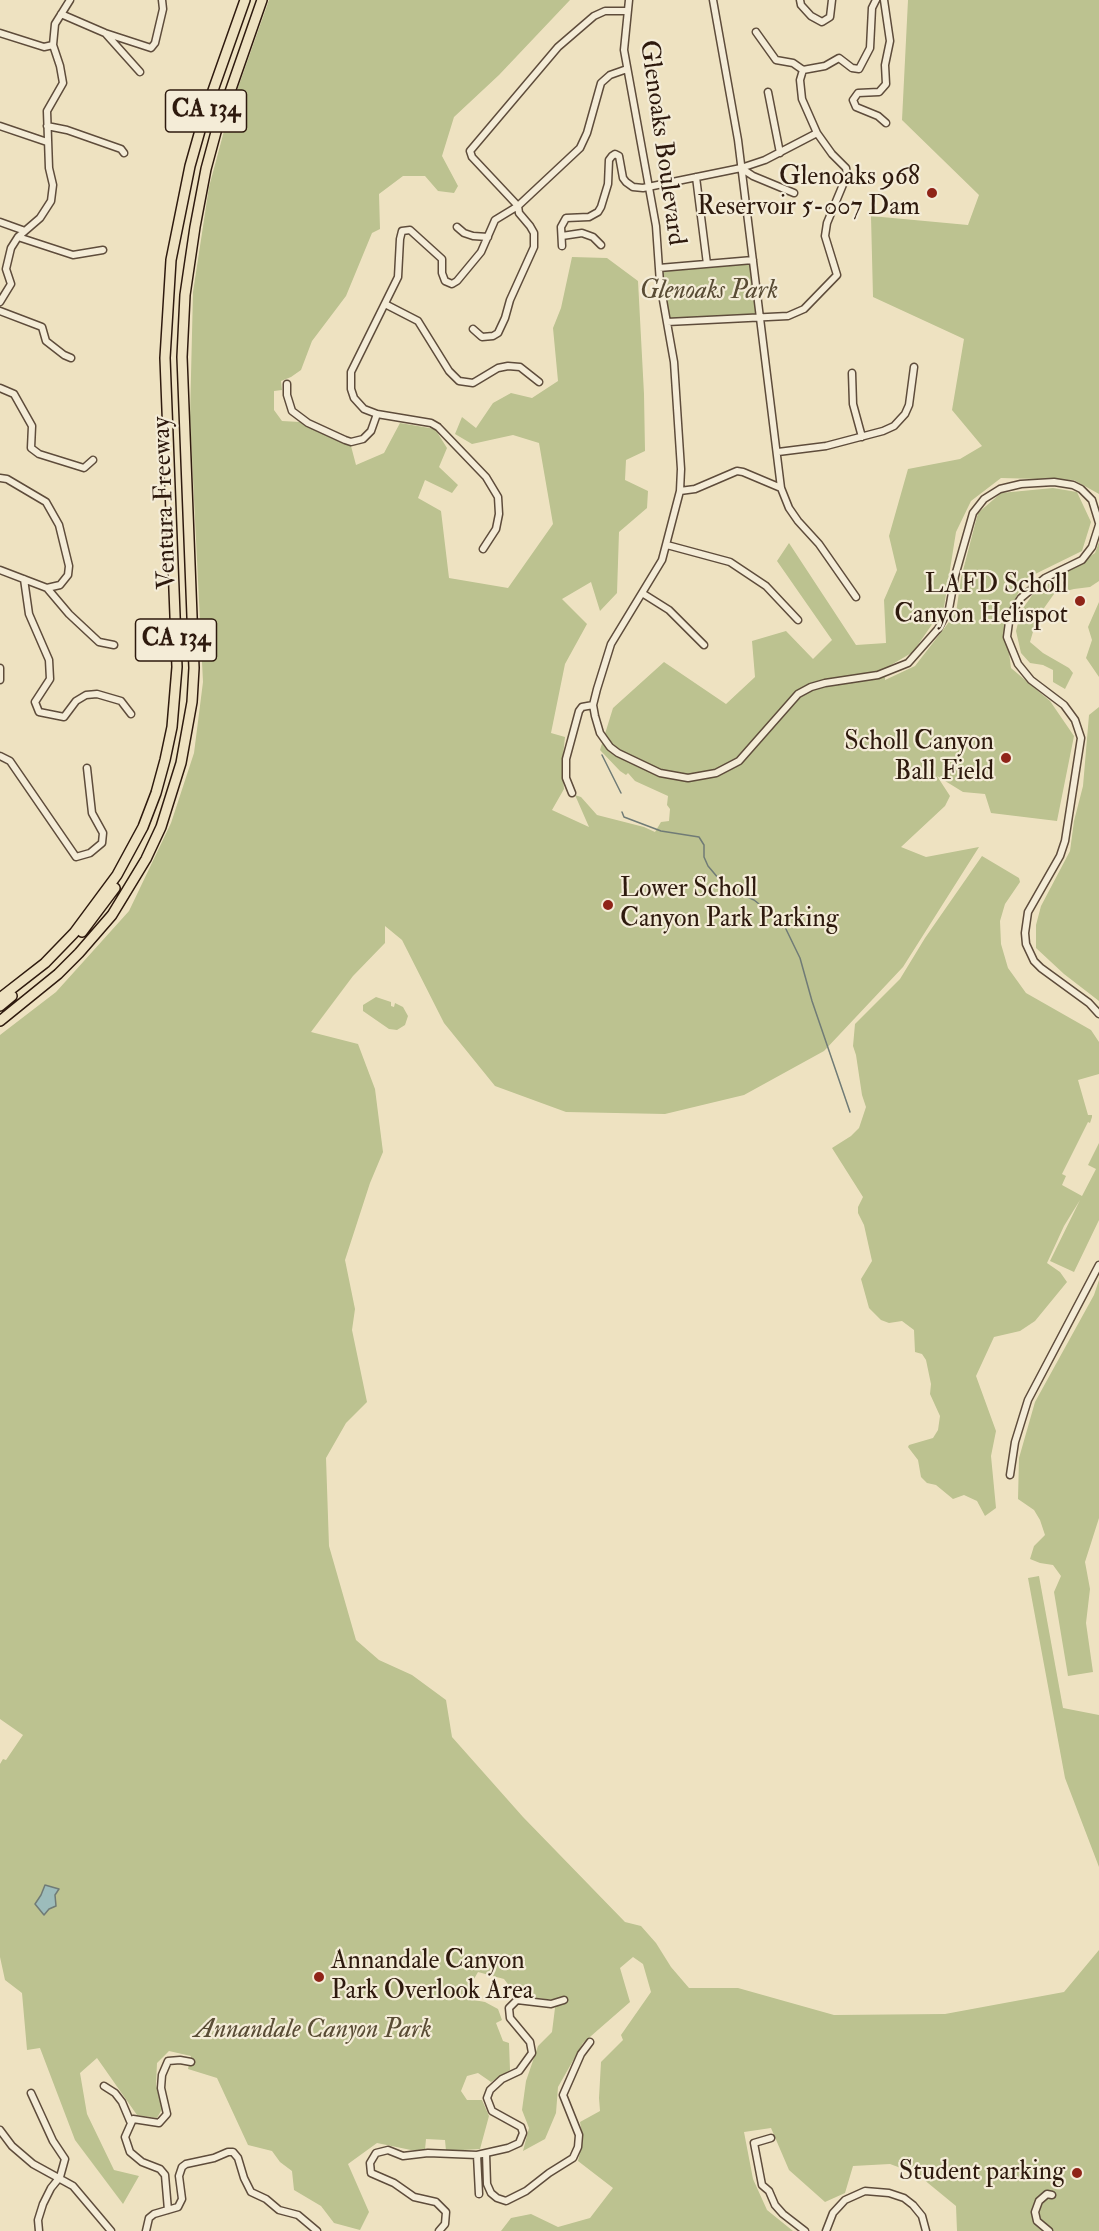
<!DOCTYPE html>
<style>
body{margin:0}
canvas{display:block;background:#eee2c1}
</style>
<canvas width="1099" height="2231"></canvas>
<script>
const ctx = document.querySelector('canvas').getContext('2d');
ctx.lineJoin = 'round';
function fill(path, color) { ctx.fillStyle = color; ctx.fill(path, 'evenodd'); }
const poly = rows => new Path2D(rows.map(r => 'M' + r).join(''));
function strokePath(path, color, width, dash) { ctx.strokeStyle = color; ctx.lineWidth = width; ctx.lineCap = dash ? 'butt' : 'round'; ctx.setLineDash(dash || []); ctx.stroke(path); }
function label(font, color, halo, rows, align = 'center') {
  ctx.font = font + ' "IM FELL Double Pica",serif'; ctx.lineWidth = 4.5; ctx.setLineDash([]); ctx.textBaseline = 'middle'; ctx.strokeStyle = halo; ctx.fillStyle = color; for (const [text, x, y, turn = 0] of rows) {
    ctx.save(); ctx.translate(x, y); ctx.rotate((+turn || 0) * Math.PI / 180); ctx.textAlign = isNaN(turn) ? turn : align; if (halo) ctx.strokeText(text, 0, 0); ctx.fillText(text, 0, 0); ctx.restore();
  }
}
const green = poly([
 [269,0,570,0,499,75,454,117,442,156,458,186,454,193,438,191,425,176,403,176,379,194,380,229,372,233,346,296,312,341,301,370,291,377,281,381,282,390,274,391,274,410,282,421,300,422,351,446,356,465,384,453,400,423,435,429,447,448,439,467,458,485,452,493,425,480,418,498,441,511,449,578,508,588,553,524,539,443,513,435,472,444,455,434,462,417,476,428,493,403,511,393,532,398,558,381,553,328,561,308,572,257,607,258,638,281,644,394,645,451,626,460,625,480,648,491,647,508,619,532,617,593,600,611,591,582,562,599,587,624,565,664,551,733,565,737,562,765,564,789,552,810,589,827,575,795,581,797,597,815,644,827,655,832,661,822,669,821,670,809,667,805,668,796,635,781,628,773,626,775,620,771,600,750,613,708,664,662,726,704,755,677,752,641,786,631,813,659,832,640,777,561,789,543,856,645,886,643,884,600,897,570,889,536,908,469,960,459,982,446,952,410,964,339,873,297,871,216,968,225,979,195,902,120,908,0,1099,0,1099,494,1074,480,1001,478,971,501,956,532,944,607,913,652,886,668,885,680,915,666,956,613,961,578,978,513,1001,493,1053,488,1077,492,1091,522,1082,551,1025,579,1005,620,1011,668,1050,701,1074,736,1057,821,991,813,985,794,963,792,937,776,950,796,945,806,901,847,926,857,979,847,903,967,824,1051,744,1095,665,1114,566,1112,495,1086,444,1023,402,940,385,926,385,943,353,976,311,1032,358,1044,375,1089,383,1152,370,1183,345,1260,355,1309,352,1330,367,1402,346,1423,326,1458,329,1546,356,1640,379,1660,412,1675,446,1700,452,1737,523,1817,625,1922,641,1926,656,1943,671,1967,689,1988,738,1988,834,2015,945,2014,1064,1992,1099,1950,1099,2231,957,2231,956,2206,917,2174,890,2164,853,2166,845,2193,825,2202,789,2170,771,2128,744,2132,753,2179,767,2210,793,2231,501,2231,511,2218,531,2214,558,2227,590,2218,613,2188,578,2161,583,2139,580,2122,600,2111,599,2098,601,2062,623,2040,621,2035,651,1992,643,1964,633,1957,620,1968,630,2002,583,2043,558,2087,556,2113,545,2139,523,2151,529,2128,522,2110,526,2081,538,2046,552,2032,556,2000,517,1996,504,1979,478,1972,463,1998,485,2002,498,2009,502,2020,496,2023,503,2041,509,2043,510,2070,491,2082,478,2073,467,2076,461,2091,467,2100,482,2100,489,2116,480,2149,446,2151,445,2140,426,2139,425,2150,411,2150,377,2143,348,2164,369,2212,360,2230,334,2223,321,2206,294,2190,292,2171,280,2162,272,2151,248,2145,217,2078,188,2069,191,2056,169,2051,157,2063,156,2085,162,2109,157,2118,137,2115,97,2058,80,2073,87,2114,114,2170,139,2176,123,2204,75,2140,40,2048,27,2050,22,1993,5,1980,0,1957,0,1764,3,1759,6,1760,23,1735,0,1719,0,1035,56,992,129,911,171,823,194,753,203,682,190,417,193,292,209,187,228,116],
 [753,260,760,318,667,322,659,268],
 [1099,542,1099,581,1090,587,1074,589,1054,594,1037,618,1030,642,1043,653,1069,668,1073,673,1065,689,1053,682,1053,670,1043,665,1030,663,1021,653,1016,631,1021,611,1033,594,1095,553],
 [1099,602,1099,677,1086,658,1092,640,1088,627],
 [1099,707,1099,1001,1064,974,1036,948,1036,925,1041,906,1070,851,1074,821,1083,786,1089,715],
 [982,856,1019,878,1020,882,1005,904,1000,921,1001,944,1008,968,1026,993,1091,1030,1099,1042,1099,1074,1078,1080,1088,1115,1092,1115,1092,1117,1090,1123,1088,1122,1062,1174,1066,1176,1062,1185,1082,1196,1096,1169,1088,1165,1099,1143,1099,1220,1074,1272,1050,1261,1080,1200,1064,1226,1047,1263,1060,1272,1067,1282,1035,1321,1020,1331,994,1337,976,1376,996,1431,991,1456,996,1508,985,1516,977,1501,964,1495,953,1499,936,1485,927,1483,921,1477,918,1460,908,1447,909,1445,933,1438,938,1430,940,1416,930,1394,931,1384,926,1360,922,1354,915,1352,914,1330,902,1321,889,1323,881,1320,869,1308,861,1279,872,1261,864,1225,858,1213,858,1207,863,1197,832,1148,851,1136,859,1128,866,1107,862,1095,856,1055,853,1046,855,1024,900,979,925,938],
 [376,997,391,1002,391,1006,394,1007,395,1003,403,1007,408,1016,405,1025,397,1030,389,1029,363,1011,363,1005],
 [1099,1280,1099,1518,1085,1562,1090,1589,1086,1623,1093,1672,1068,1676,1054,1592,1061,1576,1053,1565,1040,1563,1030,1559,1034,1546,1045,1535,1040,1520,1034,1510,1018,1499,1019,1458,1035,1402,1094,1295],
 [1039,1576,1063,1708,1099,1715,1099,1867,1065,1778,1028,1578]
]);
const water = poly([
 [45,1885,59,1889,55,1895,56,1906,49,1909,44,1915,35,1904,41,1895,45,1885]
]);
const stream = poly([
 [602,755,621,793],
 [622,812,624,817,661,831,699,837,704,845,704,857,708,866,719,879,735,891,754,900,783,923,800,958,812,1001,850,1112]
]);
const minor = poly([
 [629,0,624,50,656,226,660,283,674,362,681,469,680,491,662,560,611,644,597,689,593,705,595,716,600,733,610,747,618,753,660,773,688,778,716,773,739,761,798,694,811,687,825,683,878,675,908,663,938,629,949,609,955,576,973,513,984,499,1000,489,1021,484,1054,482,1073,485,1081,489,1092,500,1099,523],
 [713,0,738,140,781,488,789,508,798,521,819,544,856,597],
 [800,0,801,5,811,16,822,22,830,17,832,0],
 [884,0,890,41,885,65,886,84,879,92,858,93,853,100,856,107,878,116,886,123],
 [61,14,105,33,151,48,155,43,163,9,162,0],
 [756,32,776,60,793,63,803,70],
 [0,33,44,47,53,45],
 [106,34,140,72],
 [803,70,825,66,839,58,852,68,859,69,870,48,872,8,876,0],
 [768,92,780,153],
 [0,126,47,142],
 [47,126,67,130,121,149,124,153],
 [741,168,753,176,794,193],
 [696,177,707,264],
 [0,222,25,231],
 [457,227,464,233,473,236,488,237],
 [562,236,582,233,593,237,601,245],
 [18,237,73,255,103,250],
 [562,246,561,227,566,218,589,217,598,212,601,207,608,184,609,160,612,156,615,154,619,156,623,178,626,182,633,187,643,188,741,168,765,160,817,133],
 [659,268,753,260],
 [0,302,11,284,6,269,11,248,18,237,40,218,51,201,53,185,49,168,47,111,63,83,60,66,53,45,55,24,70,0],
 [385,304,418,321,449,371,459,381,473,383,498,368,508,366,520,367,539,382],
 [0,311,42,327,46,341,64,355,71,358],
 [667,322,788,316,804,309,837,275,825,236,827,223,847,175,846,168,832,154,817,133,802,99,800,80,803,70],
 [473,329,482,337,493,336,498,333,505,318,510,300,534,247,534,233,530,226,519,213,518,206,472,157,470,151,558,47,594,16,605,11,626,11],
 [852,373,853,404,862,437],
 [287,384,287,395,292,411,308,423,345,440,351,442,363,439,371,431,377,414],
 [0,388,14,394,32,426,31,448,39,454,84,468,93,460],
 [778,452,826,446,883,431,894,426,905,414,909,405,914,367],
 [0,478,7,479,46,502,59,525,69,566,68,575,60,585,47,588],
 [680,491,695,489,737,471,743,472,781,488],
 [1099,525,1092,547,1082,560,1045,578,1021,598,1010,615,1007,637,1018,664,1031,680,1064,705,1075,720,1081,738,1065,841,1060,856,1028,912,1025,933,1026,944,1034,961,1041,968,1089,1003,1099,1014],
 [667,545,730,562,766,586,798,620],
 [483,549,496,529,499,514,498,497,486,477,438,427,431,423,377,414,364,409,354,398,351,389,351,372,398,277,400,239,402,231,410,230,442,259,442,273,445,281,452,284,457,281,481,252,495,220,518,206,580,148,587,133,601,83,610,75,627,69],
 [0,570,47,588,69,614,99,642,114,645],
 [24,579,29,614,49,660,50,679,35,702,39,712,64,717,76,701,86,695,97,694,121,701,131,714],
 [642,593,669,610,704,645],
 [0,668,0,680],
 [0,756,10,761,76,857,90,853,102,843,103,833,92,813,87,768],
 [572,793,566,778,566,759,579,711,582,707,593,705],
 [1010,1475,1015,1442,1028,1400,1099,1265],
 [104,2086,115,2093,122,2102,130,2121],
 [31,2093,53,2141,65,2159,60,2177,51,2188,43,2204,38,2220,39,2231],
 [0,2130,12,2146,33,2164,73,2186,111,2231],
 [771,2138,754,2143,762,2185,769,2191,775,2205,783,2214,805,2231],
 [486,2153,487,2184,491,2193,497,2198,506,2201,526,2191,549,2173,573,2158,578,2147,579,2135,563,2095,581,2054,590,2042],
 [477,2155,479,2194],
 [168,2210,165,2175,160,2169,142,2162,130,2152,125,2137,133,2119,159,2123,167,2114,161,2088,162,2075,168,2061,180,2060,191,2062],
 [146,2231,149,2218,154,2214,178,2207,182,2199,179,2176,182,2167,186,2164,214,2158,228,2152,233,2152,238,2158,244,2178,251,2192,266,2199,279,2210,298,2215,317,2231],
 [439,2231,445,2224,446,2212,436,2202,414,2197,394,2183,371,2173,370,2163,376,2153,388,2150,403,2156,428,2153,477,2155,508,2148,519,2143,523,2133,521,2127,492,2111,487,2098,490,2090,502,2079,519,2071,532,2053,530,2042,510,2018,509,2008,517,2000,551,2004,564,2000],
 [826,2231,833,2213,845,2200,865,2191,889,2193,904,2198,913,2205,922,2216,926,2231],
 [1049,2231,1037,2221,1035,2212,1039,2201,1047,2194,1052,2195]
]);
const highway = poly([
 [82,932,115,888],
 [0,998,45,963,74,933,117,875,143,827,156,793,165,760,172,727,177,667,165,358,171,260,190,166,205,113,245,0],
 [0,1006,12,996],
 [0,1021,58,974,79,953,112,915,146,859,161,827,181,763,192,702,194,668,182,357,185,295,195,227,206,169,216,132,262,0]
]);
const markers = [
 [932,193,6,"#8f2418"],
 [1080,601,6,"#8f2418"],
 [1006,758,6,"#8f2418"],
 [608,905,6,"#8f2418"],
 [319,1977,6,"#8f2418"],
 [1077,2173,6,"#8f2418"]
];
const shields = [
 [206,111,81],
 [176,640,81]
];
const shieldNames = [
 ["CA 134",206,111],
 ["CA 134",176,640]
];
const streetNames = [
 ["Glenoaks Boulevard",661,143,82],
 ["Ventura Freeway",166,503,-92]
];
const poiNames = [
 ["Glenoaks 968",920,178],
 ["Reservoir 5-007 Dam",920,208],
 ["LAFD Scholl",1068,586],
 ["Canyon Helispot",1068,616],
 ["Scholl Canyon",994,743],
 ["Ball Field",994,773],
 ["Lower Scholl",620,890,"left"],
 ["Canyon Park Parking",620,920,"left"],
 ["Annandale Canyon",331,1962,"left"],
 ["Park Overlook Area",331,1992,"left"],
 ["Student parking",1065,2173]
];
const parkNames = [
 ["Glenoaks Park",709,292],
 ["Annandale Canyon Park",313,2031]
];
fill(green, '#bcc290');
fill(water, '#9cbcbb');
strokePath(water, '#707b76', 1.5);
strokePath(stream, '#707b76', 1.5);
strokePath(minor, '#5e4c3b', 9);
strokePath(highway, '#2e1a0e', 12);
strokePath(minor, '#f4ecd7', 6);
strokePath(highway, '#eee2c1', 9);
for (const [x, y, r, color] of markers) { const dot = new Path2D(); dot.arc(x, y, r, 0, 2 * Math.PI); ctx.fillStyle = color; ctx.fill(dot); strokePath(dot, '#f4ecd7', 2); }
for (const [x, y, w] of shields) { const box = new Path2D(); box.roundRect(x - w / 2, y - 21, w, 42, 4.5); ctx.fillStyle = '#f4ecd7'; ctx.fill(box); strokePath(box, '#2e1a0e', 1.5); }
label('bold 24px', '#2e1a0e', null, shieldNames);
label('26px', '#2e1a0e', '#f4ecd7', streetNames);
label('26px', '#2e1a0e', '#f4ecd7', poiNames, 'right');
label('italic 26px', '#594c35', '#f4ecd7', parkNames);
</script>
